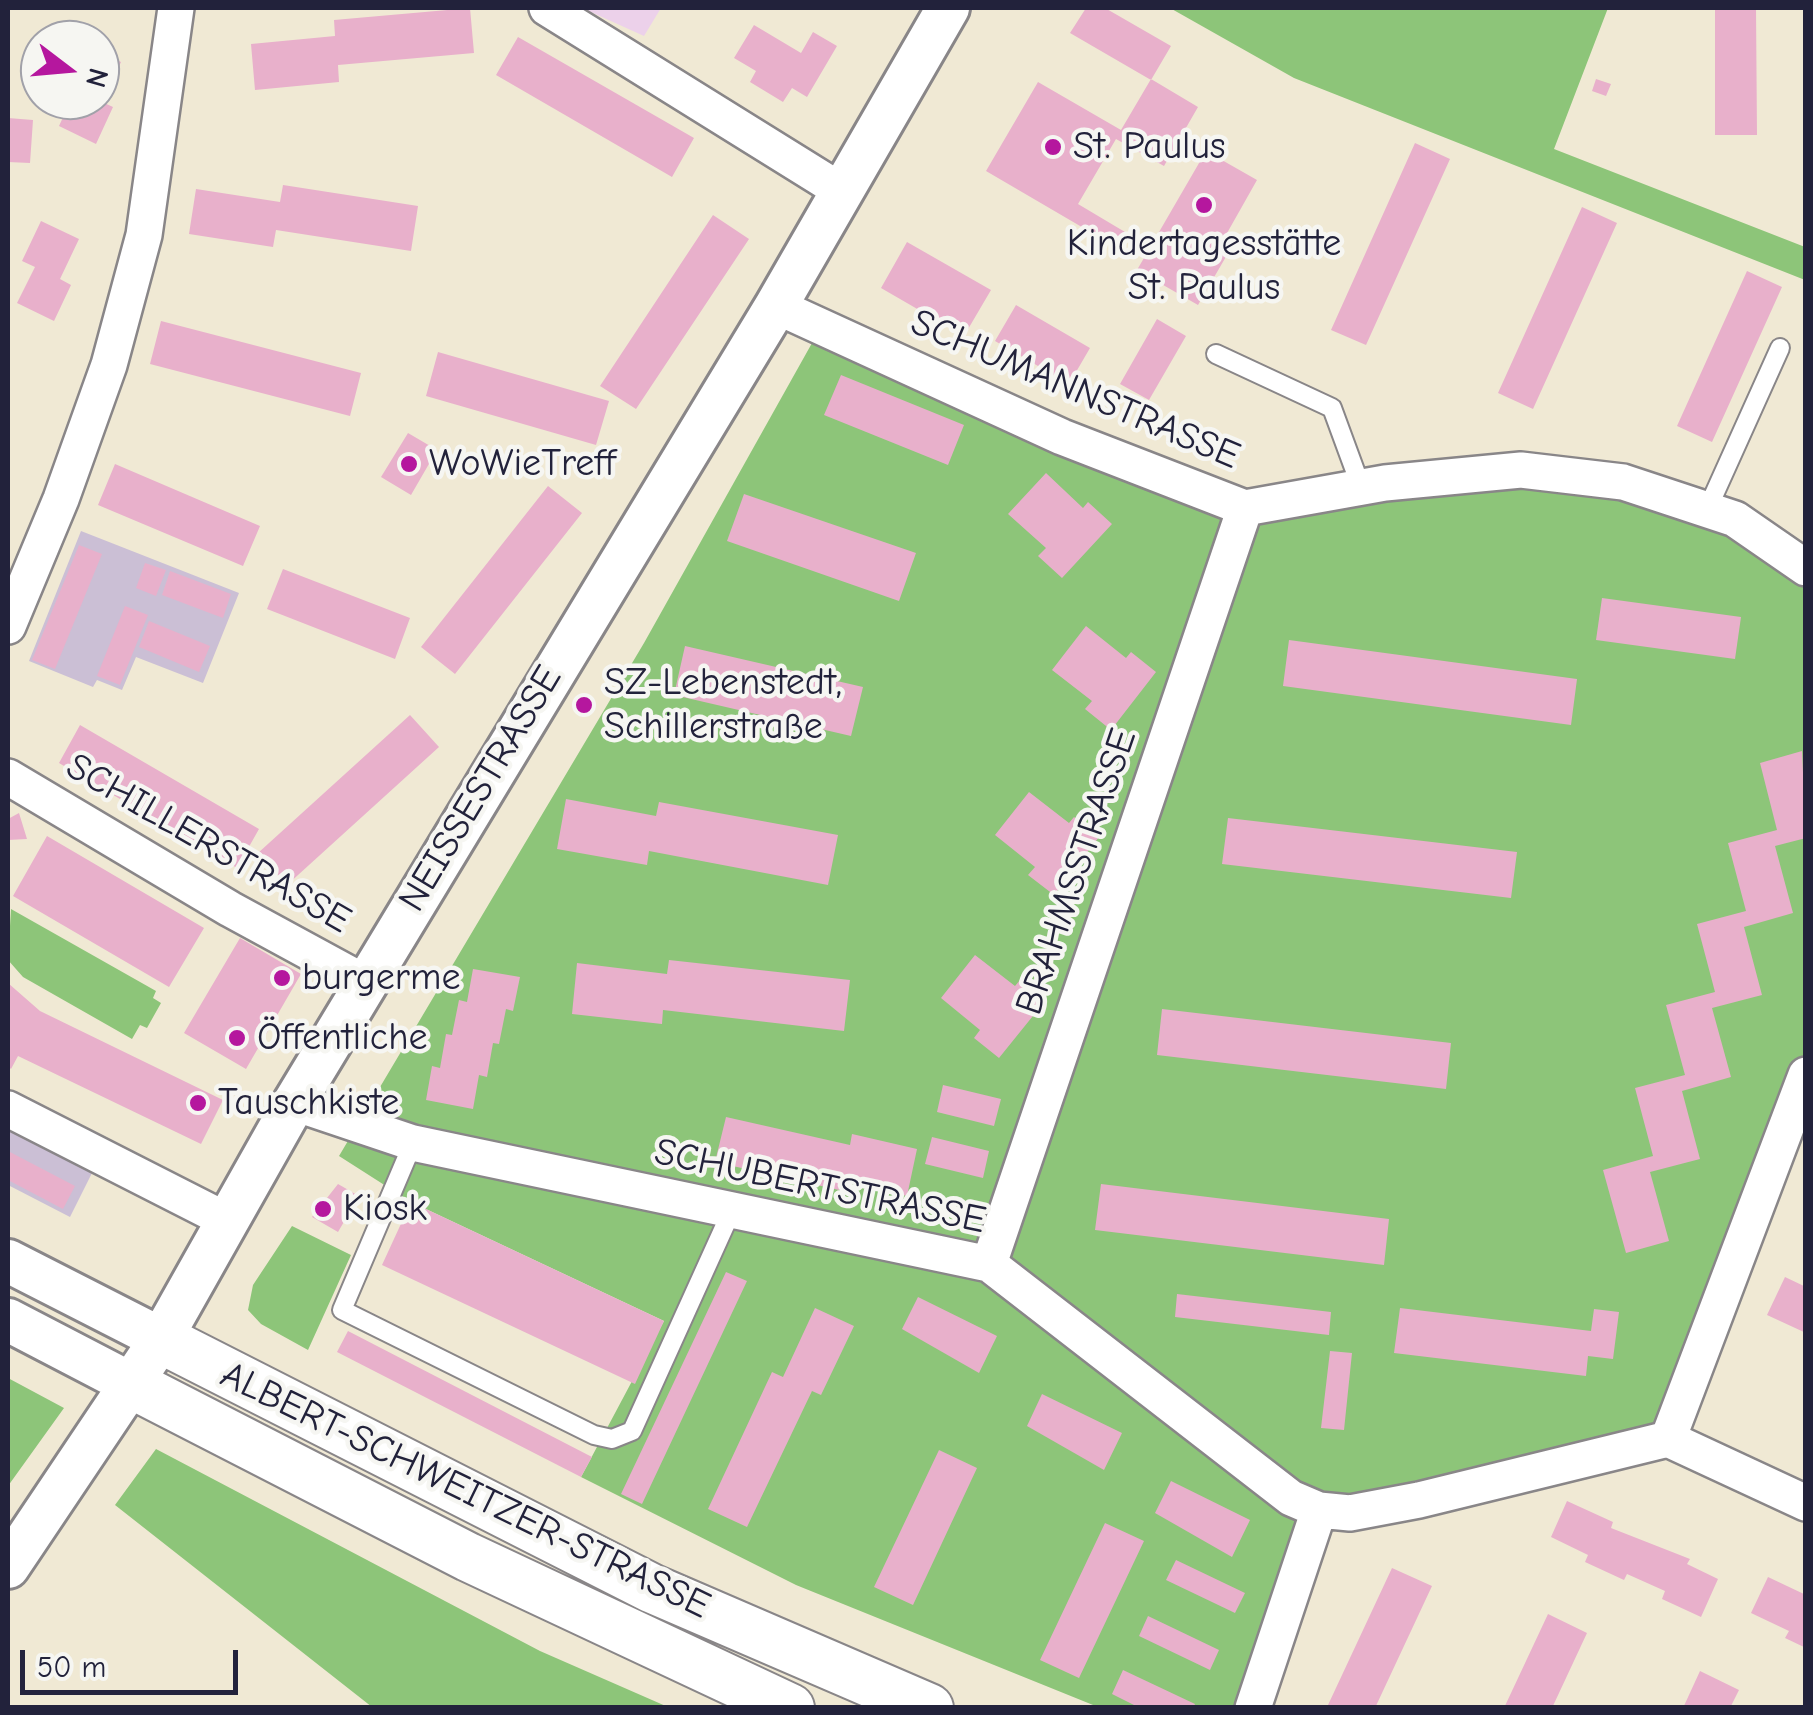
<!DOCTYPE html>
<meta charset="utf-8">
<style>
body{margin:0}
#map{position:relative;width:1813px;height:1715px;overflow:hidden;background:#f0e9d4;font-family:"Comic Neue",sans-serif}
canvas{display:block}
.frame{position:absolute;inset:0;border:10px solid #22223b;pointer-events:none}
.north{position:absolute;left:20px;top:20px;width:100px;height:100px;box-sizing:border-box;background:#f6f6f2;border:2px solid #a1a1a9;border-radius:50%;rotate:106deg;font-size:28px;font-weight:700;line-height:40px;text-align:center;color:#22223b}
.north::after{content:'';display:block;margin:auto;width:35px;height:45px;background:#b5179e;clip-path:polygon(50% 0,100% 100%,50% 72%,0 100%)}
.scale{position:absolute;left:20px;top:1650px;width:218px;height:45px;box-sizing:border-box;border:5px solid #22223b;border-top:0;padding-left:12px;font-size:30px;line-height:35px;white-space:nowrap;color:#22223b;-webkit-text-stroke:8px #f6f6f2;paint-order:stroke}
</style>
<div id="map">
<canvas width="1813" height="1715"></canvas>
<div class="frame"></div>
<div class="north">N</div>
<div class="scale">50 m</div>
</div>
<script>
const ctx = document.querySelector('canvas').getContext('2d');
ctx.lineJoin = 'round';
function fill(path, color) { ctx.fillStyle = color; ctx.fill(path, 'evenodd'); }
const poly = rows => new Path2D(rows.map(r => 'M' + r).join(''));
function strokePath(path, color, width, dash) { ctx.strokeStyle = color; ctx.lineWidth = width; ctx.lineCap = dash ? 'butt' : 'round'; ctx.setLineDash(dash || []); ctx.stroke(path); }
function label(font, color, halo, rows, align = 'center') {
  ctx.font = font + ' "Comic Neue",sans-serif'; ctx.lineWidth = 9; ctx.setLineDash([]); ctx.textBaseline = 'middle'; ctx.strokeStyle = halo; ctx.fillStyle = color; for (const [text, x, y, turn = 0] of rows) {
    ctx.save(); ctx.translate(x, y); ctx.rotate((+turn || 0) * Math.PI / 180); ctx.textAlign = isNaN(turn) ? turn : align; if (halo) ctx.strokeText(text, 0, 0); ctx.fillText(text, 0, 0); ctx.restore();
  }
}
const built = poly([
 [582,8,661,8,644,36]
]);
const industrial = poly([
 [81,531,239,593,203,683,136,657,122,690,97,680,93,687,29,661],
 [8,1123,95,1167,70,1217,8,1185]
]);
const green = poly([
 [1170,8,1608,8,1554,149,1805,247,1805,280,1294,78],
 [821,327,1245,508,1385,483,1623,482,1805,568,1805,1075,1668,1439,1319,1511,1253,1707,1098,1707,796,1585,581,1477,664,1321,411,1202,339,1156,644,643],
 [11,909,156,991,153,998,161,1003,147,1028,140,1025,132,1039,23,977,8,960],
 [292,1226,351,1255,308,1350,261,1324,248,1310,253,1285],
 [8,1378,64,1408,8,1486],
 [156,1449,540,1651,668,1707,372,1707,115,1505]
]);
const building = poly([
 [470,8,474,53,338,65,339,82,255,90,251,44,335,36,334,20],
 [1086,8,1105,8,1171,46,1151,80,1070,33],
 [1715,8,1756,8,1757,135,1715,135],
 [754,25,801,53,813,32,837,46,807,97,792,88,783,102,750,82,756,71,734,58],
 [518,37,694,138,672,177,496,75],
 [100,52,121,62,102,102,113,107,96,144,59,126,71,100,100,100],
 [1151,79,1198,107,1164,166,1116,139,1078,204,1125,232,1116,247,986,171,1038,82,1121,130],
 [1596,79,1611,84,1606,96,1592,91],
 [8,118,33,120,30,163,8,162],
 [1415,143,1450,159,1366,345,1331,330],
 [1206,151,1257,180,1222,242,1231,248,1198,305,1137,270],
 [283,185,418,206,411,251,276,230,273,247,189,234,196,189,280,202],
 [1582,207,1617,223,1533,409,1498,393],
 [713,215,749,239,636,409,600,386],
 [41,221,79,239,60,279,71,285,54,321,17,303,35,267,22,261],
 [907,242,991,290,964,336,881,288],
 [1747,271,1782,287,1712,442,1677,426],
 [1016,305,1090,348,1069,384,995,341],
 [1157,319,1186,336,1149,400,1120,384],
 [161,321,361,373,350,416,150,364],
 [438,352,609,401,596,445,426,396],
 [841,375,964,425,948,465,824,415],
 [408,433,437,450,411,495,381,477],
 [115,464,260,526,243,566,98,505],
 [1046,473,1083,508,1088,502,1112,524,1062,578,1038,556,1046,548,1008,514],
 [548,486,582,513,455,674,421,647],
 [744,494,916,553,899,601,727,541],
 [79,545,102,554,55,669,32,660],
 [145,563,166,570,156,596,136,588],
 [283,569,410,618,395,659,267,609],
 [170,571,231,594,223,618,162,595],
 [1602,598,1741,617,1735,659,1596,640],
 [125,606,148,615,120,685,97,676],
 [149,621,210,646,199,672,139,647],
 [1086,626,1126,658,1131,652,1156,672,1111,730,1085,709,1092,701,1052,670],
 [1289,640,1577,679,1571,725,1283,686],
 [685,646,863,687,851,736,674,695],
 [410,715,439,747,287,885,258,853],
 [80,725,259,829,237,868,59,763],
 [1802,751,1806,838,1775,846,1793,913,1744,927,1762,995,1712,1008,1731,1077,1682,1091,1700,1159,1650,1172,1669,1241,1626,1253,1603,1170,1653,1156,1635,1088,1685,1075,1666,1005,1715,992,1697,924,1746,911,1728,843,1777,830,1760,763],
 [1029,792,1069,823,1074,817,1099,837,1054,895,1028,875,1035,867,995,835],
 [566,799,656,816,659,802,838,835,828,885,649,851,647,865,557,849],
 [19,813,27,839,8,840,8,819],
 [1228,818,1517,852,1511,898,1222,864],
 [47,836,204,928,169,987,13,896],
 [240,938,301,974,246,1069,184,1033],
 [975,955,1015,986,1020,980,1045,1001,999,1058,974,1038,980,1030,941,998],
 [669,960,850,980,844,1031,663,1010,662,1024,572,1014,577,963,667,974],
 [473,969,520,977,513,1011,506,1009,499,1044,493,1043,487,1077,479,1075,473,1109,426,1100,432,1066,440,1068,446,1034,452,1035,459,1000,467,1002],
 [8,983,40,1011,223,1100,201,1144,18,1056,11,1069,8,1066],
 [1162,1009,1451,1043,1446,1089,1157,1055],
 [943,1085,1001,1099,994,1126,937,1112],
 [726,1117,850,1145,852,1134,917,1149,907,1196,842,1181,839,1190,715,1162],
 [932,1137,989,1151,983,1178,925,1164],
 [8,1151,75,1186,63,1209,8,1180],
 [338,1184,359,1196,338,1232,312,1217],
 [1101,1184,1389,1219,1384,1265,1095,1230],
 [411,1202,664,1321,635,1384,382,1265],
 [726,1272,747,1281,642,1504,621,1494],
 [1785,1277,1806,1287,1806,1333,1767,1315],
 [1177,1294,1331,1312,1329,1335,1175,1317],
 [918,1297,997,1336,979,1373,902,1329],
 [815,1308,854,1326,821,1395,812,1391,747,1527,708,1509,772,1372,783,1377],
 [1400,1308,1591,1331,1594,1309,1619,1312,1613,1359,1588,1356,1586,1376,1394,1353],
 [348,1331,592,1457,581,1477,337,1352],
 [1330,1351,1352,1353,1344,1430,1321,1428],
 [1042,1394,1122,1433,1104,1470,1027,1426],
 [939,1450,977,1468,913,1605,874,1587],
 [1171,1481,1250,1520,1232,1557,1155,1513],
 [1567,1501,1613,1522,1611,1528,1690,1559,1687,1564,1718,1579,1701,1617,1662,1599,1665,1591,1627,1574,1624,1580,1585,1562,1588,1555,1551,1537],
 [1105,1523,1144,1541,1079,1678,1040,1660],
 [1176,1560,1245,1593,1235,1613,1166,1580],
 [1392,1568,1432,1586,1375,1708,1334,1708,1328,1705],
 [1768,1577,1806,1595,1806,1648,1785,1638,1789,1631,1751,1613],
 [1548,1614,1587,1633,1552,1708,1504,1708],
 [1148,1616,1219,1650,1210,1670,1139,1636],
 [1123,1670,1195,1704,1193,1708,1140,1708,1112,1694],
 [1700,1671,1739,1690,1730,1708,1683,1708]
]);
const service = poly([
 [1216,354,1332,408,1361,487],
 [1707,510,1780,348],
 [413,1143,342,1310,594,1435,612,1439,632,1431,732,1210]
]);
const minor = poly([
 [547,8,843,192],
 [776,306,1062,437,1245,508,1385,483,1521,470,1623,482,1735,519,1806,568],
 [8,626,61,499,109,365,144,235,176,8],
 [8,777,230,909,366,983],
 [294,1103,413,1143,989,1264,1291,1498,1319,1510,1350,1513,1419,1500,1668,1439,1806,1503],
 [8,1109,228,1221],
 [989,1264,1245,508],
 [1668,1439,1806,1075],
 [1253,1708,1319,1510]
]);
const tertiary = poly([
 [8,1261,161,1339],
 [8,1320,133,1385],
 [8,1567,161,1339,294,1103,776,306,948,8]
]);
const secondary = poly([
 [161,1339,653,1589,929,1708],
 [133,1385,468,1557,790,1708]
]);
const markers = [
 [1053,147,10,"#b5179e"],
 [1204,205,10,"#b5179e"],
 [409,464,10,"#b5179e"],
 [584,705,10,"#b5179e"],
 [282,978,10,"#b5179e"],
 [237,1038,10,"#b5179e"],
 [198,1103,10,"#b5179e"],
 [323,1209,10,"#b5179e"]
];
const poiNames = [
 ["St. Paulus",1073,147],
 ["Kindertagesstätte",1204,244,"center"],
 ["St. Paulus",1204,288,"center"],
 ["WoWieTreff",429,464],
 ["SZ-Lebenstedt,",604,683],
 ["Schillerstraße",604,727],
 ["burgerme",302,978],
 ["Öffentliche",257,1038],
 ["Tauschkiste",218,1103],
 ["Kiosk",343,1209]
];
const streetNames = [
 ["SCHUMANNSTRASSE",1075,390,23],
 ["NEISSESTRASSE",481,789,-59],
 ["SCHILLERSTRASSE",208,844,30],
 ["BRAHMSSTRASSE",1077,872,-71],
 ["SCHUBERTSTRASSE",820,1187,12],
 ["ALBERT-SCHWEITZER-STRASSE",465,1491,26]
];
fill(built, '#ecd1ea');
fill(industrial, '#cbbfd5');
fill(green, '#8dc579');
fill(building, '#e8b0cb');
strokePath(service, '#898688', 22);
strokePath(minor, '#898688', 40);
strokePath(tertiary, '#898688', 48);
strokePath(secondary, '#898688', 52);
strokePath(service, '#fff', 18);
strokePath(minor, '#fff', 35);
strokePath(tertiary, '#fff', 42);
strokePath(secondary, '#fff', 48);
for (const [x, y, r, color] of markers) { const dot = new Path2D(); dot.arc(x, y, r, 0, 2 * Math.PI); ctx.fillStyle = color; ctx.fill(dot); strokePath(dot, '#f6f6f2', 4); }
label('38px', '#22223b', '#f6f6f2', poiNames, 'left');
label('38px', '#22223b', '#f6f6f2', streetNames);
</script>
